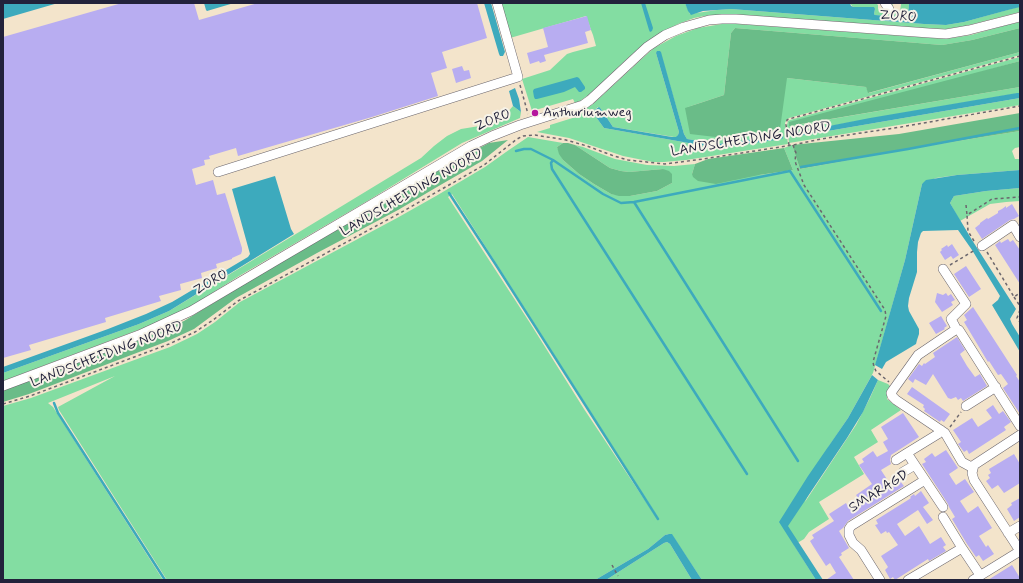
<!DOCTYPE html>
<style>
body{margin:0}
#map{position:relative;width:1023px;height:583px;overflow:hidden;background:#f3e4cb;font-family:Mynerve,sans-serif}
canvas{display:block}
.frame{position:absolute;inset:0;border:4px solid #22223b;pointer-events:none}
</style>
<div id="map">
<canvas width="1023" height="583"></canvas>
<div class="frame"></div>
</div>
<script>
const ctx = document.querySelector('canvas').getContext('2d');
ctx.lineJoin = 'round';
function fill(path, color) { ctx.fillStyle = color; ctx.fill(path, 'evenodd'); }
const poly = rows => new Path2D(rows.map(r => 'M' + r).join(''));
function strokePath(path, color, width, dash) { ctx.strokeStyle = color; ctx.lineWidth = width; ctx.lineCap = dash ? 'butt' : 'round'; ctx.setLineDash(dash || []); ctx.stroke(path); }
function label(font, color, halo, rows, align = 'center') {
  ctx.font = font + ' Mynerve,sans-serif'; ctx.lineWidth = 4; ctx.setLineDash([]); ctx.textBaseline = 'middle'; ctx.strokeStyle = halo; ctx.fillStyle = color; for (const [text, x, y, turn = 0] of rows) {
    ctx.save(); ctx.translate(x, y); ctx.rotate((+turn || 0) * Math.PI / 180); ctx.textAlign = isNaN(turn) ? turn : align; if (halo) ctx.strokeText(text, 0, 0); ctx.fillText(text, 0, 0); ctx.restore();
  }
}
const green = poly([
 [500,3,685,3,690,14,717,10,731,9,924,24,946,25,964,22,1018,7,1020,7,1020,12,965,26,946,29,924,28,731,14,704,16,694,18,678,24,659,34,649,40,629,57,590,94,580,101,575,103,573,99,532,111,522,79,550,70,567,54,573,52,596,46,593,35,591,30,586,16,510,38],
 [850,3,877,4,878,5,878,9,880,11,900,12,901,4,893,3,892,7,892,3,909,3,908,16,904,17,875,15,874,14,875,9,859,7,854,7,852,6],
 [1020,22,1020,28,972,40,942,45,735,28,731,33,724,95,685,108,787,78,866,87,869,93,1020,52,1020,55,789,118,786,121,785,123,788,144,686,160,664,162,653,162,623,156,569,138,537,132,550,128,550,125,579,116,577,111,588,107,593,104,646,55,654,48,676,36,698,28,722,24,737,24,946,39,971,35,1007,25],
 [660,51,684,134,687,139,718,144,726,143,781,135,783,138,727,147,717,148,604,128,593,113,593,111,598,107,601,109,613,127,674,137,677,137,678,135,679,132,656,53],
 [1020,57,1020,61,790,126,1020,87,1020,93,880,117,793,133,792,135,793,137,1020,98,1020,105,789,143,787,125,788,121,790,120],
 [513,106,521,112,520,118,462,143,369,200,239,276,198,302,174,316,146,327,3,381,3,373,139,324,169,311,421,158,434,146,447,136,461,129,498,123],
 [1020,131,1020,147,1015,148,1012,151,1015,159,1020,159,1020,170,957,175,936,178,922,184,905,260,873,373,848,418,829,446,805,502,856,425,870,398,878,380,888,384,891,387,887,395,887,399,892,403,901,410,871,430,878,442,854,457,864,474,819,502,829,519,809,532,804,539,794,545,816,580,702,580,672,535,669,534,665,535,648,549,595,580,167,580,59,410,58,407,115,376,48,403,53,407,163,580,3,580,3,406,31,398,129,362,170,347,197,334,215,322,240,302,397,218,436,196,485,167,506,152,528,137,563,143,557,147,563,160,579,174,594,184,611,194,630,196,657,191,672,183,663,169,629,172,621,171,610,168,575,145,583,147,615,159,647,165,674,166,695,164,692,174,759,175,793,170,784,148,792,145,800,169,908,149],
 [452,194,659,519,658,520,584,409,530,323,448,197],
 [1020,188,1020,201,1006,202,990,204,960,221,950,203,954,196,986,191],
 [667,542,670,544,692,580,606,580,664,543]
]);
const forest = poly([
 [735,28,942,45,972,40,1020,28,1020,52,868,93,866,87,787,78,780,129,724,138,690,134,685,108,724,95,731,33],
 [1020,61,1020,87,789,126,789,122],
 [1020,113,1020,131,908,149,800,169,792,145,899,134],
 [508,140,482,161,437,187,398,210,317,253,236,298,194,329,168,341,29,394,3,402,3,389,94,357,159,332,184,321,277,264,460,158,489,143],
 [563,143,568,143,575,145,610,168,621,171,629,172,663,169,669,171,672,174,672,183,657,191,630,196,619,196,611,194,594,184,579,174,563,160,559,154,557,147],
 [784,148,793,170,759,175,716,184,698,181,693,177,692,174,695,164,708,159]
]);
const water = poly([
 [3,3,58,3,3,19],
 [204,3,234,3,207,11,206,10],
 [484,3,491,3,505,52,503,56,500,56,499,54],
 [641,3,645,3,653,28,652,31,650,32,649,30],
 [685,3,850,3,851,6,854,7,874,7,875,9,874,14,875,15,904,17,908,16,909,3,1020,3,1020,7,1008,10,964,22,946,25,924,24,731,9,703,11,691,15,688,11],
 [657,51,660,51,661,52,684,134,687,139,718,144,726,143,781,135,783,135,783,138,782,139,727,147,717,148,604,128,593,113,593,111,599,107,601,109,613,127,672,137,676,137,678,135,679,132,656,53],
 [577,77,579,78,585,87,585,89,581,92,579,92,575,87,564,92,537,99,535,99,534,97,533,91,534,89],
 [515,88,519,99,521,112,513,106,509,91],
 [1017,93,1020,93,1020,98,793,137,792,135,793,133,870,118],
 [1020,170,1020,188,986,191,954,196,950,203,972,240,1016,309,1010,319,1012,324,1020,337,1020,352,992,305,998,300,1000,296,972,250,958,230,923,231,921,233,918,242,917,252,917,272,909,298,908,306,909,311,919,329,919,334,917,340,916,344,886,362,882,369,875,365,905,260,922,184,926,180,957,175],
 [275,176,291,229,294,234,169,311,139,324,3,373,3,367,108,329,146,314,172,302,248,257,250,254,232,189],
 [872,375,878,380,863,412,847,438,788,526,823,580,816,580,779,522,808,476,848,418],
 [669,534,672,534,702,580,692,580,670,544,667,542,664,543,606,580,595,580,648,549,665,535]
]);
const stream = poly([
 [516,151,524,149,531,149,553,160,603,194,621,203,634,202,790,171,881,311],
 [553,160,551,163,552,169,747,474],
 [801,167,908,149,1020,128],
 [449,193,496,265,658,519],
 [634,202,798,461],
 [54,403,58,413,165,580]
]);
const building = poly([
 [122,3,194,3,199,20,258,3,477,3,487,38,442,52,447,68,431,73,438,96,372,117,238,156,236,148,209,156,210,159,204,160,205,165,192,169,196,185,213,180,217,195,225,193,242,248,242,251,241,254,232,258,232,259,216,264,217,268,201,273,202,278,180,284,181,290,159,296,161,301,105,318,106,322,29,345,31,350,3,358,3,37],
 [587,16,591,30,585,32,588,43,544,55,546,61,540,63,539,61,530,64,527,53,548,47,543,28],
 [462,66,464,71,469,70,471,78,456,83,452,69],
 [1012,204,1019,216,1014,219,1010,220,982,239,975,228,980,224,980,223,987,218,988,219,998,213,998,211,1002,209,1006,206,1006,208],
 [1008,239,1010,242,1013,240,1020,250,1020,284,995,245,1000,241,1001,243],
 [952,244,959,255,953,259,951,256,945,260,940,252,942,250,941,249,947,245,948,247],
 [966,266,981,289,969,297,954,274],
 [937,293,943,295,946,293,948,296,951,294,955,300,951,302,953,305,942,312,935,302],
 [973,307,1017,375,1016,376,1020,382,1020,414,1003,388,1008,384,1001,374,998,375,989,361,988,362,964,322,967,320,964,315],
 [941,316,947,326,944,328,945,329,936,334,929,323],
 [957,337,965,350,960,354,967,366,975,377,980,374,987,386,963,401,961,398,958,400,956,397,951,399,948,398,933,374,926,385,915,379,913,383,908,379,919,364,922,366,924,363,925,364,935,357,933,353],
 [912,387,950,414,944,422,941,420,940,422,924,411,925,409,923,407,924,405,907,394],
 [993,405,999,414,1003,411,1011,422,1004,427,1006,430,969,454,967,450,964,452,958,444,961,442,953,430,972,418,978,427,992,418,986,410],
 [903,413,919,437,891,455,890,460,891,464,881,470,892,487,900,481,904,486,848,521,843,528,839,531,849,548,841,553,842,555,839,557,854,580,826,580,836,573,830,563,826,566,813,546,810,541,814,538,812,535,834,521,829,514,846,503,847,505,858,498,856,495,872,484,859,465,864,462,862,459,873,451,877,457,888,451,883,442,888,439,881,427],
 [946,450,958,468,949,474,952,479,956,485,965,479,974,492,960,501,968,513,978,506,992,528,979,536,986,547,988,545,994,554,983,561,979,555,976,557,967,544,952,519,955,517,949,507,948,504,922,464,926,462,924,459,932,453,935,457],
 [1014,454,1020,464,1020,483,1004,493,998,485,992,489,986,481,990,478,988,475,991,473,989,469],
 [921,491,929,503,923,507,933,520,927,524,918,510,897,524,905,536,919,526,930,544,941,537,946,545,943,547,946,551,929,561,928,559,895,580,893,577,890,579,885,570,888,567,881,556,898,545,889,532,887,533,886,531,881,534,875,525,878,524,876,520,908,500,911,498,910,497,914,494,915,496],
 [1020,498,1020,517,1014,521,1007,509,1012,505,1011,503],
 [1012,565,1020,578,1020,580,988,580]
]);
const path = poly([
 [520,85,528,114],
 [789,145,786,125,787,120,789,119,1020,56],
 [793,145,796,153,795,161,796,164,804,185,885,310,886,316,873,362,874,367,876,371,889,382],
 [966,205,967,215],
 [974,241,968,231,967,215,992,199,1020,197],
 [987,252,1014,297,1020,293],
 [950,265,975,250],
 [1014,297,1020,306],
 [1020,310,1017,318,1020,322],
 [3,404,30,396,169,344,195,332,213,320,238,301,400,213,484,165,517,139,523,136,535,135,566,140,587,146,614,156,628,160,665,164,703,159,793,145,821,139,901,127,1020,106],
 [950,427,961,412],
 [612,565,618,576]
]);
const minor = poly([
 [885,3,889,9],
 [218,172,518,77,497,3],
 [982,246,1013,225,1020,237],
 [943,269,966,304,951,319,957,330],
 [3,386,139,335,191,311,277,260,471,146,492,136,520,125,583,105,590,100,647,47,665,35,684,27,709,20,722,19,736,19,929,33,946,34,969,30,1020,17],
 [966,406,996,387],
 [896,460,907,453],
 [973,468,962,462,945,433,896,400,892,396,891,393,893,390,918,355,955,330,959,330,1020,426],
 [903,472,915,465],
 [925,480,943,507],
 [943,517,962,548],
 [1008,533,1020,526],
 [880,580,861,550,853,543,849,535,849,529,851,526,925,480,907,453,938,434,941,430],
 [908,580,962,548,980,575],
 [973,580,1020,551,974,480,972,473,974,465,1020,435]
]);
const markers = [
 [535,113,4,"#b5179e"]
];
const streetNames = [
 ["ZORO",898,17,4],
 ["ZORO",493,121,-23],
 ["LANDSCHEIDING NOORD",751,140,-9],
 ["LANDSCHEIDING NOORD",412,193,-30],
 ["ZORO",211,283,-31],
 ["LANDSCHEIDING NOORD",107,355,-21],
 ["SMARAGD",879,492,-32]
];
const poiNames = [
 ["Anthuriumweg",543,113]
];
fill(green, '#83dda2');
fill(forest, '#6abc88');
fill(water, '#3daabd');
strokePath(stream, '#3daabd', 2.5);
fill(building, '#b8adf1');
strokePath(minor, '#6b666d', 10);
strokePath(path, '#6b666d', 1.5, [3, 3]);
strokePath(minor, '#fff', 9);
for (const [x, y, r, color] of markers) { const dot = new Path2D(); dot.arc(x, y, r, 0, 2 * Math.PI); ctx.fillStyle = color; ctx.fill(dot); strokePath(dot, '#f7f3e8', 1.5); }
label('14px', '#22223b', '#f7f3e8', streetNames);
label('14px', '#22223b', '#f7f3e8', poiNames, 'left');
</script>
